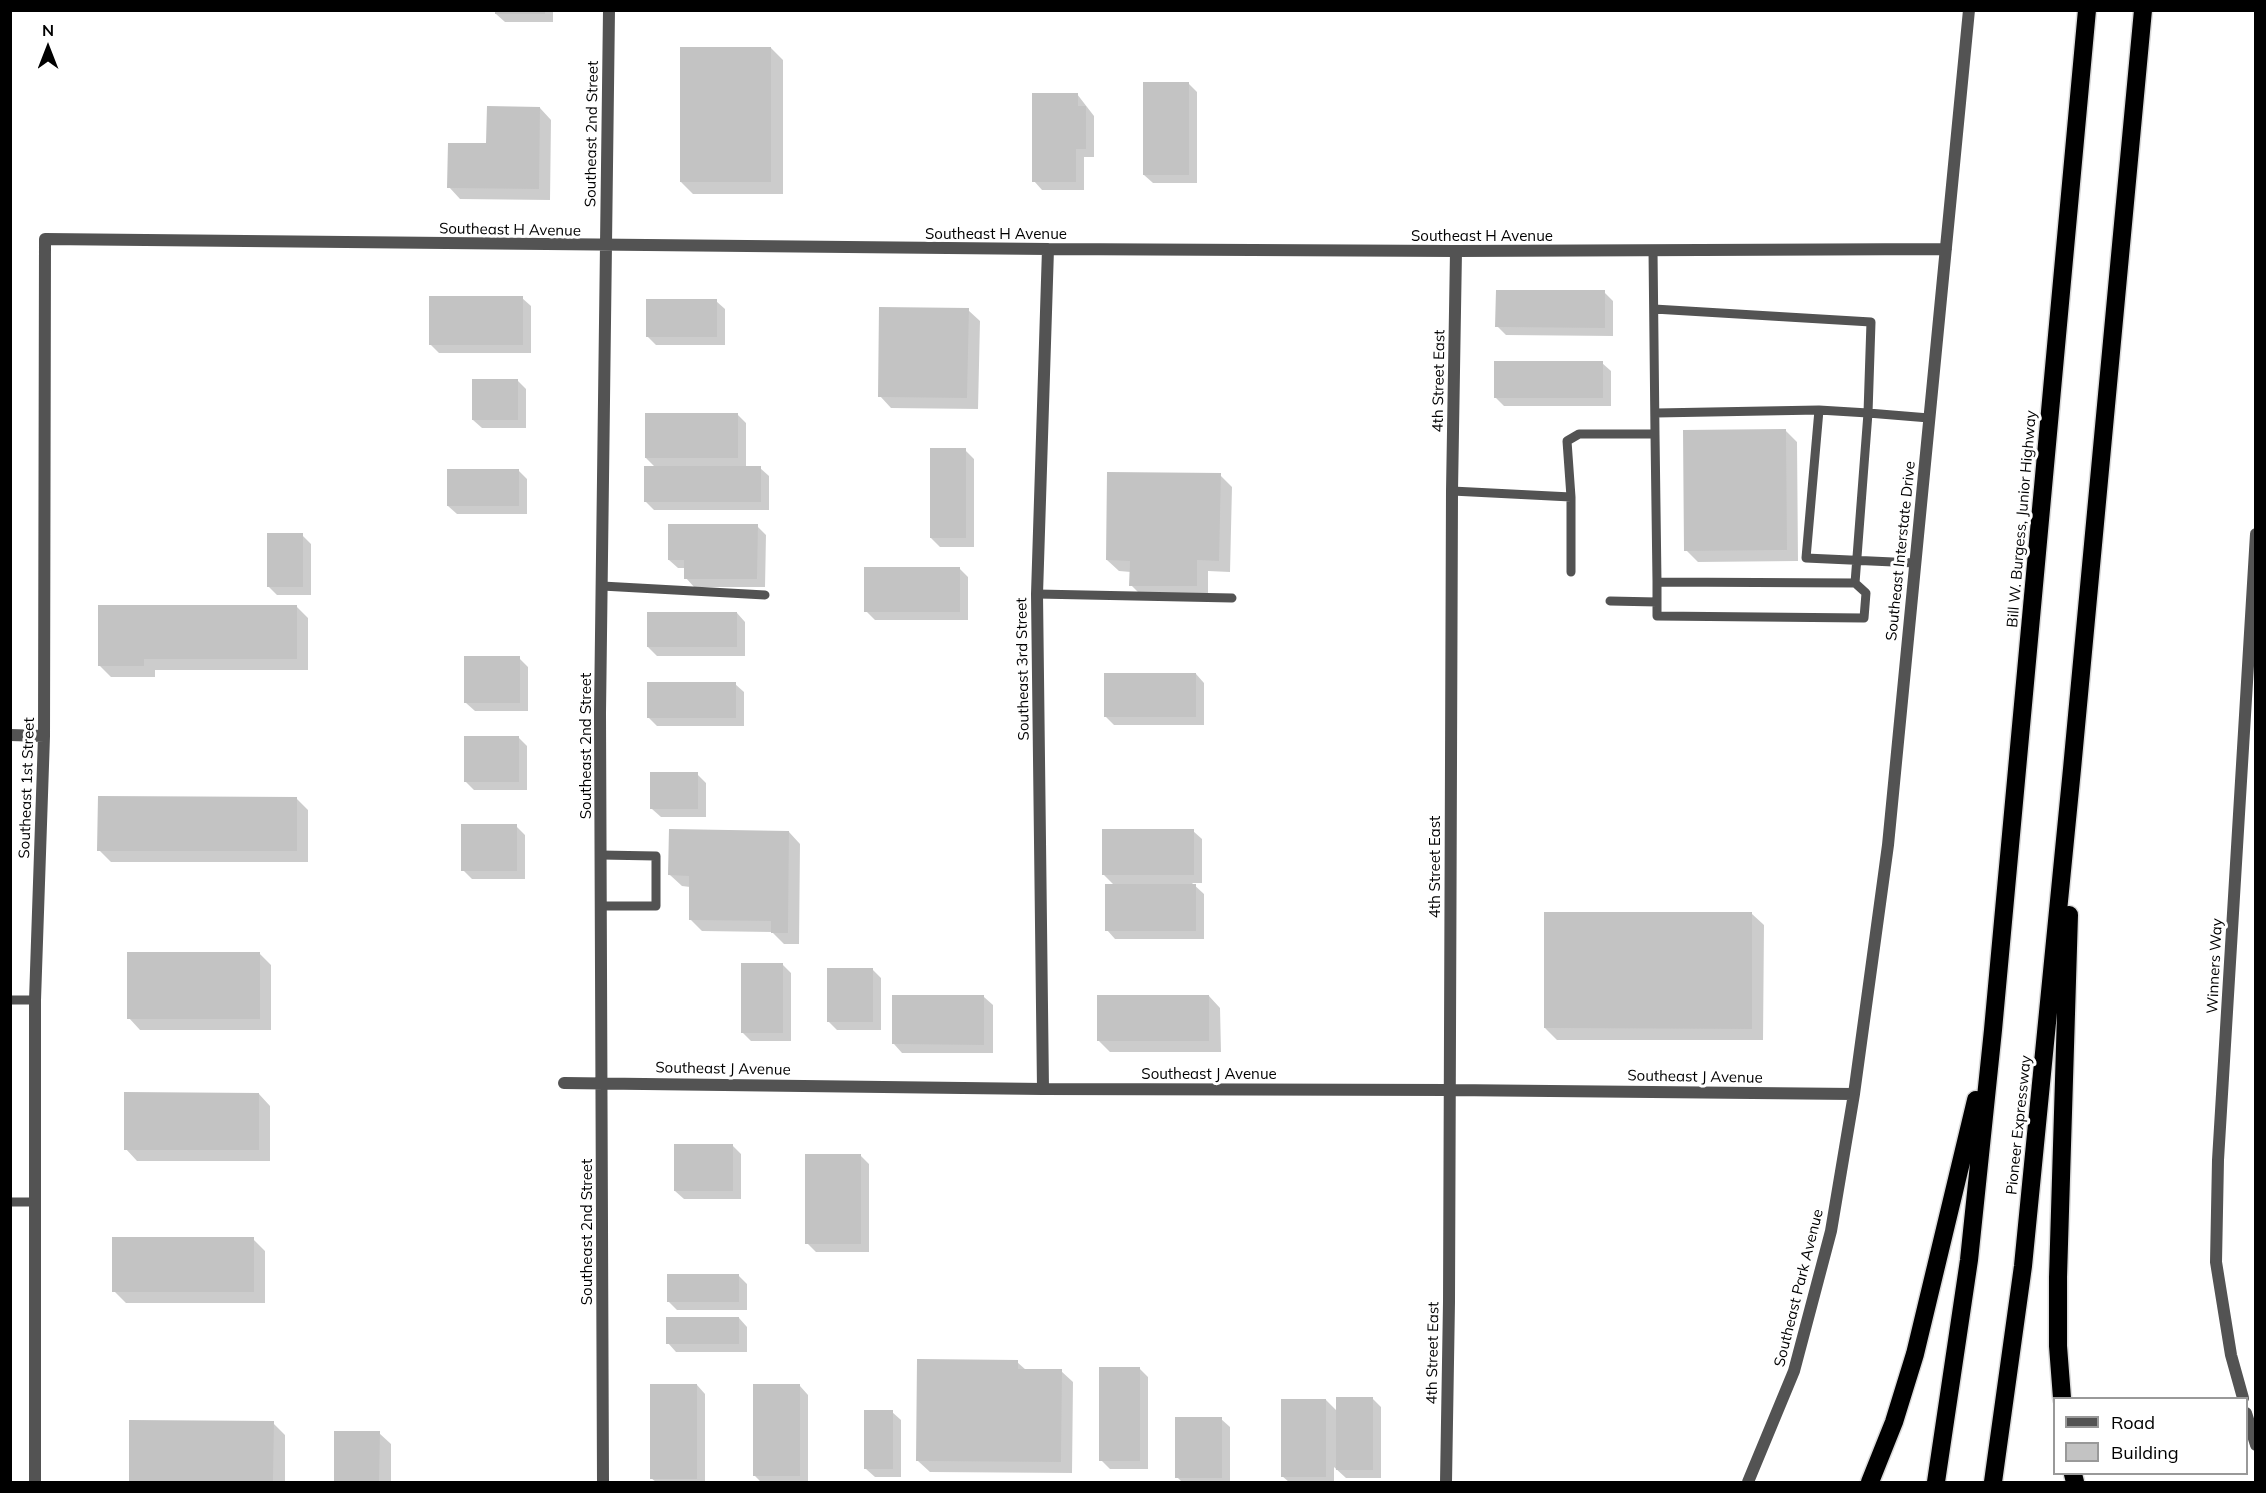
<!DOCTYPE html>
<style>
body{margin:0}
#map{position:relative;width:2266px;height:1493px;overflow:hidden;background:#fff;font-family:Mulish,sans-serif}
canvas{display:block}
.frame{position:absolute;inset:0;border:12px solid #000;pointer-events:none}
.legend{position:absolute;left:2053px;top:1397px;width:195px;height:78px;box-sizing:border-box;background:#fff;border:2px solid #999;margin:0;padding:8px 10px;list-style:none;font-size:18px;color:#000}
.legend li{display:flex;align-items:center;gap:12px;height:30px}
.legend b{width:30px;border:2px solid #999}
.north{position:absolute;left:18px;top:18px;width:60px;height:60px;-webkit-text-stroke:4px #fff;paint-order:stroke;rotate:0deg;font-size:16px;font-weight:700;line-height:24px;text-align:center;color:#000}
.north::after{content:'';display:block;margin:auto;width:21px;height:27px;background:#000;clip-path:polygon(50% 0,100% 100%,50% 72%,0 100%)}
</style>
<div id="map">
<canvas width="2266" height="1493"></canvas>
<div class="frame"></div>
<ul class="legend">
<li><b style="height:8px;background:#535353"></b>Road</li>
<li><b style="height:16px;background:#c3c3c3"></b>Building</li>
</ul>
<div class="north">N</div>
</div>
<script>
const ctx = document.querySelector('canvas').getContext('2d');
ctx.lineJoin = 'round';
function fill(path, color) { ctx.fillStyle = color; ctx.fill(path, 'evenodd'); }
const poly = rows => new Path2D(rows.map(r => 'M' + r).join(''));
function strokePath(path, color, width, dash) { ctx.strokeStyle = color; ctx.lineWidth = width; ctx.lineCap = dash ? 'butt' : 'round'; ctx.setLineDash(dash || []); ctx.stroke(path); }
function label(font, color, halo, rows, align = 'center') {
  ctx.font = font + ' Mulish,sans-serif'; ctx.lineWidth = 6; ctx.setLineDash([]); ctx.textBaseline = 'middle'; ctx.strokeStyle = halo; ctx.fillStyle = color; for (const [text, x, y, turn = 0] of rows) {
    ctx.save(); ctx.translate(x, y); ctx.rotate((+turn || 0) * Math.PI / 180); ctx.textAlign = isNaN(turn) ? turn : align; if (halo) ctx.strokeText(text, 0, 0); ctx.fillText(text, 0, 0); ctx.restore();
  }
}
const shadow = poly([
 [496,10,553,10,553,22,505,22,496,14],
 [771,48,783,60,783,194,693,194,681,182],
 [1189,84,1197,92,1197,183,1153,183,1144,175],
 [1077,94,1094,116,1094,157,1084,157,1084,190,1042,190,1034,181],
 [540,108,551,120,550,200,460,199,449,187,488,145],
 [1604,292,1613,301,1613,336,1506,335,1497,326],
 [522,298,531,306,531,353,439,353,430,344],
 [716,301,725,309,725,345,656,345,647,336],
 [968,310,980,321,978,409,891,408,880,396],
 [1602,363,1611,371,1611,406,1504,406,1496,398],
 [518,381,526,389,526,428,482,428,473,420],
 [737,414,746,423,746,468,760,468,769,476,769,510,654,510,646,502,656,468,646,458],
 [1785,430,1797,442,1798,561,1698,562,1686,550],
 [965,450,974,459,974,547,940,547,931,538],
 [518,470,527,479,527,514,457,514,448,506],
 [1220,475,1232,487,1230,572,1208,571,1208,597,1143,597,1131,585,1131,572,1119,571,1107,560],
 [757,526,766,535,765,587,694,587,686,578,686,568,678,568,669,560],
 [302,535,311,544,311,595,277,595,268,586],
 [959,568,968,577,968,620,875,620,866,611],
 [296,606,308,618,308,670,155,670,155,677,111,677,100,666],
 [737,613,745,622,745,656,657,656,648,647],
 [519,658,528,667,528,711,475,711,466,703],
 [1196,674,1204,683,1204,725,1114,725,1106,717],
 [735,684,744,692,744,726,657,726,648,717],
 [519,738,527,746,527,790,474,790,465,781],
 [697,774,706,783,706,817,661,817,652,809],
 [296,798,308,810,308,862,111,862,99,850],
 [516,826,525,835,525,879,472,879,463,870],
 [1193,831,1202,839,1202,883,1192,883,1204,894,1204,939,1115,939,1107,930,1115,886,1104,875],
 [789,832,800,844,799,944,784,944,772,932,702,931,690,919,690,887,682,886,670,875],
 [1752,914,1764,925,1763,1040,1557,1040,1545,1028],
 [259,953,271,965,271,1030,140,1030,129,1018],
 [782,964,791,973,791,1041,751,1041,742,1032],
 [872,969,881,978,881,1030,837,1030,828,1021],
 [1209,996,1220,1008,1221,1052,1110,1052,1099,1041],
 [984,997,993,1005,993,1053,902,1053,894,1044],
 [259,1094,270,1106,270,1161,137,1161,126,1149],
 [732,1145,741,1154,741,1199,684,1199,675,1191],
 [860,1155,869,1164,869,1252,816,1252,807,1243],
 [253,1239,265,1251,265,1303,126,1303,114,1291],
 [738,1275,747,1284,747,1310,677,1310,668,1301],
 [739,1318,747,1327,747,1352,676,1352,668,1343],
 [1017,1362,1026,1370,1061,1371,1073,1382,1072,1473,930,1472,918,1461],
 [1139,1368,1148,1377,1148,1469,1110,1469,1101,1460],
 [697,1385,705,1394,705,1482,656,1482,651,1478],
 [800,1386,808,1395,808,1482,761,1482,755,1476],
 [1372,1398,1381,1407,1381,1478,1346,1478,1334,1467,1334,1482,1289,1482,1282,1476,1326,1400,1337,1411],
 [892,1412,901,1420,901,1477,875,1477,866,1469],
 [1221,1419,1230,1427,1230,1482,1182,1482,1177,1477],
 [130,1422,273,1423,285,1435,285,1482,130,1482],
 [335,1433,379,1433,391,1444,391,1482,335,1482]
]);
const building = poly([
 [495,10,545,10,545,14,495,14],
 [680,47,771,47,771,182,680,182],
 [1143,82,1189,82,1189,175,1143,175],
 [1032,93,1078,93,1078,106,1086,106,1086,149,1076,149,1076,182,1032,182],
 [487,106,540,107,539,189,447,188,448,143,486,143],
 [1496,290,1605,290,1605,328,1495,327],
 [429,296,523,296,523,345,429,345],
 [646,299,717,299,717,337,646,337],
 [879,307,969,308,967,398,878,397],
 [1494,361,1603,361,1603,398,1494,398],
 [472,379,518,379,518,420,472,420],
 [645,413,738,413,738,458,645,458],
 [1786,429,1787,550,1684,551,1683,430],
 [930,448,966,448,966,538,930,538],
 [644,466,761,466,761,502,644,502],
 [447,469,519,469,519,506,447,506],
 [1107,472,1221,473,1219,561,1197,560,1197,586,1129,586,1130,561,1106,560],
 [668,524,758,524,757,579,684,579,684,560,668,560],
 [267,533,303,533,303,587,267,587],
 [864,567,960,567,960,612,864,612],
 [98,605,297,605,297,659,144,659,144,666,98,666],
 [647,612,737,612,737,647,647,647],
 [464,656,520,656,520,703,464,703],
 [1104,673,1196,673,1196,717,1104,717],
 [647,682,736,682,736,718,647,718],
 [464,736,519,736,519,782,464,782],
 [650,772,698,772,698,809,650,809],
 [98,796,297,797,297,851,97,851],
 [461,824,517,824,517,871,461,871],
 [669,829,789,831,788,933,771,933,771,921,689,920,689,876,668,875],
 [1102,829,1194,829,1194,875,1102,875],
 [1105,884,1196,884,1196,931,1105,931],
 [1544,912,1752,912,1752,1029,1544,1028],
 [127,952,260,952,260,1019,127,1019],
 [741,963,783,963,783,1033,741,1033],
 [827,968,873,968,873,1022,827,1022],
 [892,995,984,995,984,1045,892,1044],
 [1097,995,1209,995,1209,1041,1097,1041],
 [124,1092,259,1093,259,1150,124,1150],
 [674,1144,733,1144,733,1191,674,1191],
 [805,1154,861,1154,861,1244,805,1244],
 [112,1237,254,1237,254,1292,112,1292],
 [667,1274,739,1274,739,1302,667,1302],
 [666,1317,739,1317,739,1344,666,1344],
 [917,1359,1018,1360,1018,1369,1062,1369,1061,1462,916,1461],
 [1099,1367,1140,1367,1140,1461,1099,1461],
 [650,1384,697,1384,697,1479,650,1479],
 [753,1384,800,1384,800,1476,753,1476],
 [1336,1397,1373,1397,1373,1470,1336,1470],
 [1281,1399,1326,1399,1326,1477,1281,1477],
 [864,1410,893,1410,893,1469,864,1469],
 [1175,1417,1222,1417,1222,1478,1175,1478],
 [129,1420,274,1421,273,1482,129,1482],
 [334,1431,380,1431,379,1482,334,1482]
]);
const lane = poly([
 [1654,309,1871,322,1868,413,1819,410,1806,558,1915,563],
 [1656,413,1819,410],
 [1655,434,1657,582,1855,583,1866,593,1864,618,1657,616,1657,602],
 [1452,491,1571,497,1571,572],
 [1571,497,1567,441,1579,434,1655,434,1653,250],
 [1855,583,1868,413,1929,418],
 [602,586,765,595],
 [1037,594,1232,598],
 [1610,601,1657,602,1657,582],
 [601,855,656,856,656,906,601,906],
 [10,1000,35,1000],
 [10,1202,34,1202]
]);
const street = poly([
 [10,735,44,736],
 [564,1083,1043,1089,1449,1090,1854,1094],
 [1043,1089,1037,594,1048,249],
 [2243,1398,2231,1355,2216,1262,2218,1160,2256,534],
 [2246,1413,2256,1445],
 [35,1482,35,1000,44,736,45,239,1048,249,1456,251,1946,249],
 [603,1482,600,713,609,10],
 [1446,1482,1449,1302,1452,491,1456,251],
 [1748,1482,1794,1371,1831,1231,1854,1094,1888,845,1969,10]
]);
const highway = poly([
 [2062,1398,2058,1346,2058,1277,2069,915],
 [2073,1474,2075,1482],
 [1870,1482,1894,1422,1915,1354,1976,1100],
 [1936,1482,1969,1260,1993,1030,2087,10],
 [1993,1482,2023,1266,2072,769,2143,10]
]);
const streetNames = [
 ["Southeast 2nd Street",592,134,-89],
 ["Southeast H Avenue",510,230,1],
 ["Southeast H Avenue",996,234],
 ["Southeast H Avenue",1482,236],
 ["4th Street East",1439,381,-89],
 ["Bill W. Burgess, Junior Highway",2022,519,-85],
 ["Southeast Interstate Drive",1901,551,-84],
 ["Southeast 3rd Street",1023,669,-91],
 ["Southeast 2nd Street",586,746,-90],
 ["Southeast 1st Street",27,788,-88],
 ["4th Street East",1435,867,-90],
 ["Winners Way",2215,966,-87],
 ["Southeast J Avenue",723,1069,1],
 ["Southeast J Avenue",1209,1074],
 ["Southeast J Avenue",1695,1077,1],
 ["Pioneer Expressway",2019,1125,-84],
 ["Southeast 2nd Street",587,1232,-90],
 ["Southeast Park Avenue",1799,1288,-76],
 ["4th Street East",1433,1353,-89]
];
fill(shadow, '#0003');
fill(building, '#c3c3c3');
strokePath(highway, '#dbdbdb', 21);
strokePath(lane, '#535353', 9);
strokePath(street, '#535353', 12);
strokePath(highway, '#000', 18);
label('15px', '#000', '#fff', streetNames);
</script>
